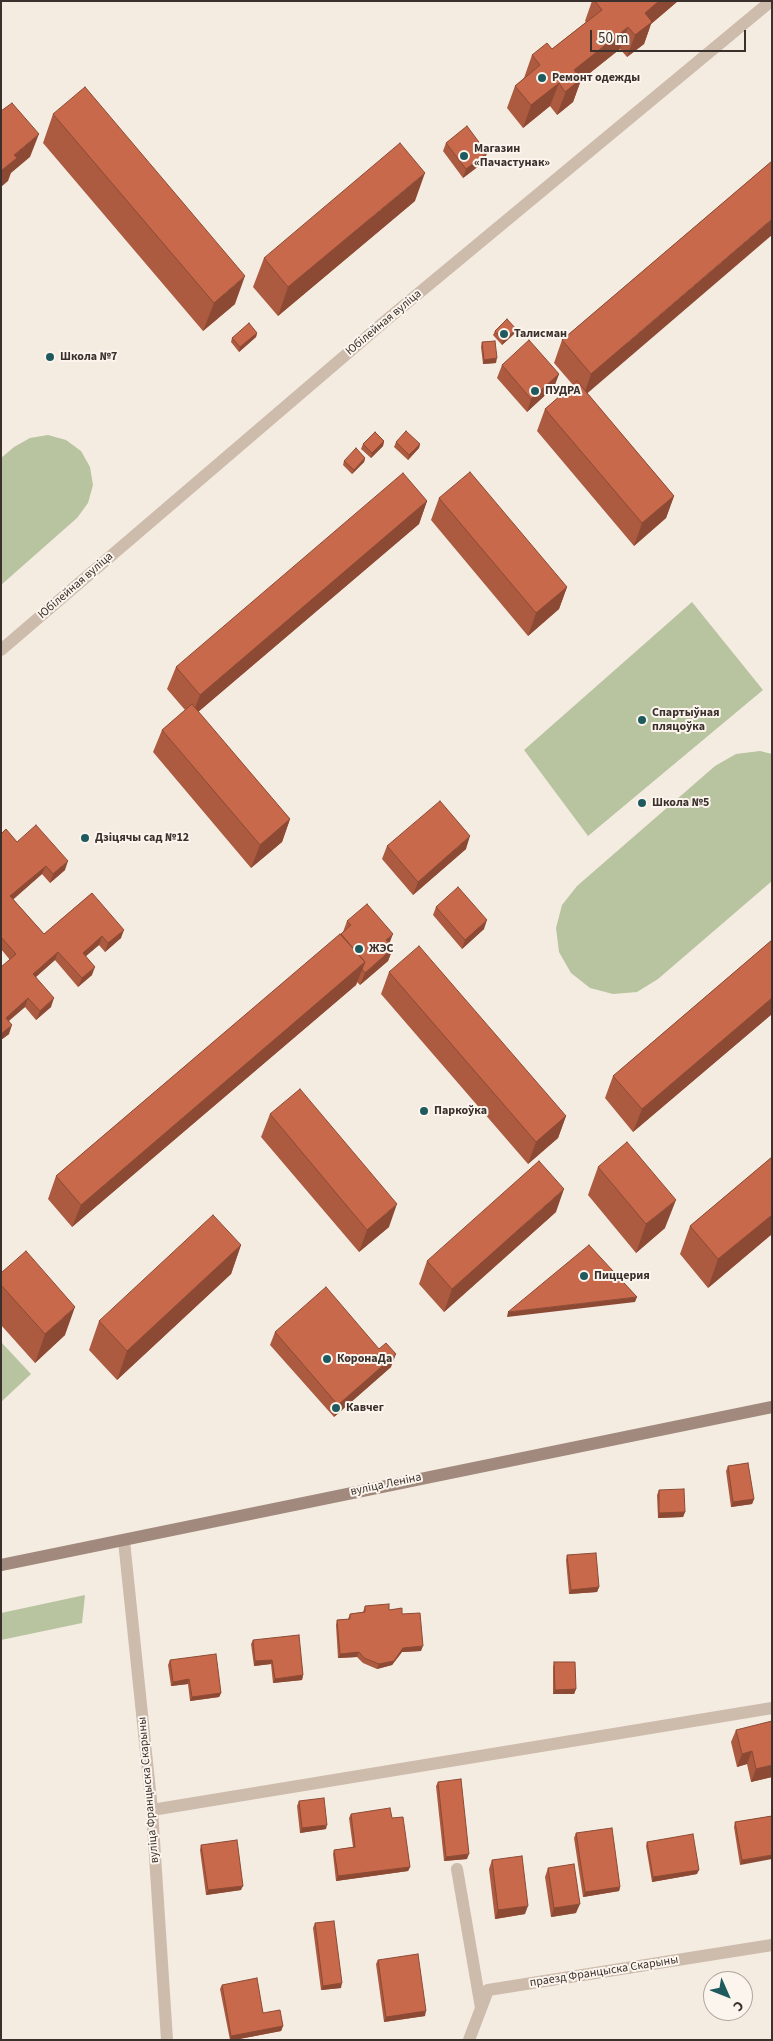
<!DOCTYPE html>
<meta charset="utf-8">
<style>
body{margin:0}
#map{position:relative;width:773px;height:2041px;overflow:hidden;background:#f4ebe1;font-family:"Source Sans 3",sans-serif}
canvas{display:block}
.frame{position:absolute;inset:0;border:2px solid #3b302b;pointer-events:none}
.north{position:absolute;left:703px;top:1971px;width:50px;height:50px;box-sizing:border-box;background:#fbf5ee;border:1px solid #aea6a0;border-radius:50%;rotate:134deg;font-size:14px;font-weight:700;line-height:20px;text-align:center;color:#3b302b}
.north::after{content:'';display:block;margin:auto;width:18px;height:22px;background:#1f5a5e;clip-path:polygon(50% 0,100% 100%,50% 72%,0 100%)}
.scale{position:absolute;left:590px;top:30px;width:156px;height:22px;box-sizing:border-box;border:2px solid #3b302b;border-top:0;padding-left:6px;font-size:15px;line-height:18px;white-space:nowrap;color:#3b302b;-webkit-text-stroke:4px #fbf5ee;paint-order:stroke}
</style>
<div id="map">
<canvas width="773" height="2041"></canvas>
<div class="frame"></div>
<div class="north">С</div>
<div class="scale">50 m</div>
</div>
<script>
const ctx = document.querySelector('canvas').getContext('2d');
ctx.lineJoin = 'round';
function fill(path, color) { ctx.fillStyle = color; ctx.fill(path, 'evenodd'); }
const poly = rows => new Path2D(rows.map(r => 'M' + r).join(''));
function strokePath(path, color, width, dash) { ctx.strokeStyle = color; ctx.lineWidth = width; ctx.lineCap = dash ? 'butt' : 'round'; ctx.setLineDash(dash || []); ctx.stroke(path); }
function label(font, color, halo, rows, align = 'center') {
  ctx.font = font + ' "Source Sans 3",sans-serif'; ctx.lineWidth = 4; ctx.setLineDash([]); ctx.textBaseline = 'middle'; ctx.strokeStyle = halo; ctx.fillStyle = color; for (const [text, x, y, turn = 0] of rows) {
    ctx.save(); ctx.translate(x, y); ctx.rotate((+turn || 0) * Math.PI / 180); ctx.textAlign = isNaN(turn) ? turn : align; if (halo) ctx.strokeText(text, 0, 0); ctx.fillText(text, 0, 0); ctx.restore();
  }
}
const green = poly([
 [48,435,66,440,81,451,90,467,93,485,88,503,77,518,1,585,1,458,14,447,30,438],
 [692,602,763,690,588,836,524,750],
 [760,751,772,754,772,881,658,979,637,992,613,994,590,988,571,973,559,952,556,928,562,905,577,886,715,766,736,754],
 [1,1342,31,1374,1,1402],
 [85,1595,82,1623,1,1640,1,1613]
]);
const minor = poly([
 [1,650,390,317,771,1],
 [124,1541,152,1810,167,2040],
 [152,1810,772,1708],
 [457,1869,481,2008],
 [469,2040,488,1990,772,1945]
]);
const secondary = poly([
 [1,1565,772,1407]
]);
const wall = poly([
 [592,1,678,1,651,24,644,44,627,57,620,49,581,80,573,102,557,115,550,106,523,128,507,108,515,86,524,78,532,55,552,49,586,22,585,21],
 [53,114,235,304,203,331,43,143],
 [446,143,484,162,463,178,443,151],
 [772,161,587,393,674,496,666,518,634,546,537,431,545,409,573,385,554,363,562,340],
 [415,201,278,316,253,287,264,258],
 [495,331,514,334,502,345,493,335],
 [257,333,256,337,239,352,231,342,232,338],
 [482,342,496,363,483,364,481,347],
 [502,365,559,374,554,387,527,412,497,378],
 [384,441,383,446,371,458,361,449,363,444],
 [396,442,420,444,419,448,408,460,394,447],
 [365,458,364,462,352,474,343,465,344,461],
 [439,498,567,587,559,609,528,636,431,520],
 [427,501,419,524,198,712,290,819,282,842,251,868,153,752,162,730,185,710,167,689,176,667],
 [1,834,17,842,65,870,50,883,42,874,13,899,44,934,92,893,121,938,105,952,99,945,86,956,92,975,78,987,55,960,36,977,51,1007,36,1020,25,1007,9,1021,9,1034,1,1040,1,967,10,960,1,949],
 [387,846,466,849,413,895,382,859],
 [436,907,484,929,462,949,433,915],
 [347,921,389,943,393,948,388,961,360,985,357,982,356,985,72,1227,48,1199,56,1176,343,932],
 [772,940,772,1014,633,1132,605,1098,613,1076],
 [389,972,566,1116,558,1138,528,1164,381,994],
 [270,1114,389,1227,359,1252,261,1137],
 [772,1157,772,1234,708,1288,680,1254,690,1226],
 [598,1167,665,1228,636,1253,588,1195],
 [556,1212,444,1312,419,1284,427,1261],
 [241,1245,231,1274,117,1380,89,1350,99,1321],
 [1,1273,65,1335,35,1363,1,1325],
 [275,1332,391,1367,334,1417,270,1345],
 [728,1466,754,1499,752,1504,731,1507,726,1471],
 [659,1490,685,1512,683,1517,658,1518,657,1495],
 [567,1555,599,1587,597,1592,569,1594,566,1560],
 [365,1606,389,1610,402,1614,421,1651,402,1652,392,1665,377,1669,363,1663,357,1657,338,1658,336,1625,337,1620,348,1619,350,1614,363,1612],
 [253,1640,303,1675,302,1680,273,1683,271,1664,254,1666,251,1644],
 [170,1660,221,1693,219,1697,190,1701,188,1684,171,1686,168,1665],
 [554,1662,576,1689,574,1694,553,1694,553,1667],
 [736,1730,772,1777,751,1782,747,1764,737,1767,731,1742],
 [438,1782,467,1859,444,1861,436,1786],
 [299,1801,326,1829,300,1833,297,1806],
 [351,1814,410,1867,408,1871,336,1881,333,1854,334,1850,353,1847,349,1818],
 [772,1816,740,1865,734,1827,735,1822],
 [576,1833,620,1887,619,1891,583,1897,574,1838],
 [647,1842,697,1874,652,1882,646,1846],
 [201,1845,241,1890,206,1895,200,1850],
 [492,1860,525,1914,495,1919,489,1869],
 [548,1868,576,1913,551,1917,545,1877],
 [315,1923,341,1988,321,1990,313,1928],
 [378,1960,425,2016,384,2022,376,1964],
 [222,1985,283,2026,281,2031,234,2040,230,2040,220,1989]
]);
const shadedWall = poly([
 [659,1,678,1,651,24,644,44,627,57,635,35,645,13],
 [628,27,620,49,581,80,573,102,557,115,574,70],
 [559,83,550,106,523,128,531,105],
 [39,134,30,157,11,173,8,181,1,187,1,172,2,170,14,155],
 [487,153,484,162,463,178,466,169],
 [425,173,415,201,278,316,288,287],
 [772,219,772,235,583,397,591,374],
 [245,276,235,304,203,331,214,303],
 [516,329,514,334,502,345,503,341],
 [257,333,256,337,239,352,240,347],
 [497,358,496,363,483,364,484,360],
 [559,374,554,387,527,412,531,399],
 [384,441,383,446,371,458,372,453],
 [420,444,419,448,408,460,409,455],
 [365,458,364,462,352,474,354,470],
 [674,496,666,518,634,546,642,523],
 [427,501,419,524,191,718,200,695],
 [567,587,559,609,528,636,536,613],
 [290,819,282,842,251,868,260,845],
 [470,836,466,849,413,895,418,882],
 [68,861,65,870,50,883,53,874],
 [46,866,42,874,7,905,10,896],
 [487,920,484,929,462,949,465,940],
 [124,930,121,938,105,952,108,943],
 [393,934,388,947,386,940],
 [102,936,99,945,80,961,83,953],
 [393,948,388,961,360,985,365,973],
 [58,952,55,960,30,982,33,974],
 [365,962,356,985,72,1227,81,1205],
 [95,967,92,975,78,987,82,978],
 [28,998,25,1007,2,1026,6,1018],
 [54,998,51,1007,36,1020,40,1011],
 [772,998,772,1014,633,1132,642,1109],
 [12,1025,9,1034,1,1040,1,1034],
 [566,1116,558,1138,528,1164,536,1142],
 [564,1189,556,1212,444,1312,452,1289],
 [676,1200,665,1228,636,1253,646,1224],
 [397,1204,389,1227,359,1252,367,1230],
 [772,1215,772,1234,708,1288,718,1259],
 [241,1245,231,1274,117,1380,127,1351],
 [637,1297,635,1302,507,1317,508,1312],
 [75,1307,65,1335,35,1363,45,1334],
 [396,1354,391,1367,334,1417,338,1405],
 [754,1499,752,1504,731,1507,733,1502],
 [685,1512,683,1517,658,1518,659,1513],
 [599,1587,597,1592,569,1594,571,1590],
 [423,1646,421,1651,402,1652,392,1665,377,1669,379,1664,403,1648],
 [359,1652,357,1657,338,1658,340,1654],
 [272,1660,271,1664,254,1666,255,1661],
 [303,1675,302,1680,273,1683,275,1679],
 [189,1679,188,1684,171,1686,173,1682],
 [576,1689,574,1694,553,1694,555,1690],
 [221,1693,219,1697,190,1701,192,1697],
 [752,1751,747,1764,737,1767,742,1754],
 [772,1765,772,1777,751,1782,756,1769],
 [327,1825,326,1829,300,1833,302,1828],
 [469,1854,467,1859,444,1861,446,1857],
 [772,1855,772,1859,740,1865,742,1860],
 [410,1867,408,1871,336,1881,338,1876],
 [699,1870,697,1874,652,1882,653,1877],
 [243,1886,241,1890,206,1895,208,1890],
 [620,1887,619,1891,583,1897,585,1892],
 [580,1904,576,1913,551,1917,554,1908],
 [528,1906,525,1914,495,1919,498,1910],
 [342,1983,341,1988,321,1990,323,1986],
 [426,2011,425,2016,384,2022,386,2017],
 [283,2026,281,2031,234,2040,230,2040,231,2036]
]);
const building = poly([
 [595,1,659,1,645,13,652,22,635,35,628,27,574,70,581,79,565,92,559,83,531,105,515,86,540,65,532,55,547,43,552,49,602,10,595,1],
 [85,87,245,276,214,303,53,114,85,87],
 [12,103,39,134,14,155,17,158,2,170,1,169,1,111,12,103],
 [467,126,487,153,466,169,446,143,467,126],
 [400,143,425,173,288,287,264,258,400,143],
 [772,161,772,219,591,374,562,340,772,161],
 [507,319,516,329,503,341,495,331,507,319],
 [249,323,257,333,240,347,232,338,249,323],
 [529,340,559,374,531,399,502,365,529,340],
 [495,341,497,358,484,360,482,342,495,341],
 [577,381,674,496,642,523,545,409,577,381],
 [406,431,420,444,409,455,396,442,406,431],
 [375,432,384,441,372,453,363,444,375,432],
 [356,448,365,458,354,470,344,461,356,448],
 [470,472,567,587,536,613,439,498,470,472],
 [403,473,427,501,200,695,176,667,403,473],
 [192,704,290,819,260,845,162,730,192,704],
 [440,801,470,836,418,882,387,846,440,801],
 [36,825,68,861,53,874,46,866,10,896,44,934,92,893,124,930,108,943,102,936,83,953,95,967,82,978,58,952,33,974,54,998,40,1011,28,998,6,1018,12,1025,1,1034,1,967,16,954,1,937,1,834,6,829,17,842,36,825],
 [458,887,487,920,465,940,436,907,458,887],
 [367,904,393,934,386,940,393,948,365,973,362,969,365,962,341,934,351,925,347,921,367,904],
 [340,934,365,962,81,1205,56,1176,340,934],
 [772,940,772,998,642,1109,613,1076,772,940],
 [419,946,566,1116,536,1142,389,972,419,946],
 [300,1089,397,1204,367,1230,270,1114,300,1089],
 [627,1142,676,1200,646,1224,598,1167,627,1142],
 [772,1157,772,1215,718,1259,690,1226,772,1157],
 [539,1161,564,1189,452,1289,427,1261,539,1161],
 [213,1215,241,1245,127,1351,99,1321,213,1215],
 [589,1245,637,1297,508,1312,589,1245],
 [26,1251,75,1307,45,1334,1,1285,1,1273,26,1251],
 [326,1287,379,1349,386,1343,396,1354,338,1405,275,1332,326,1287],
 [748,1463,754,1499,733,1502,728,1466,748,1463],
 [684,1489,685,1512,659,1513,659,1490,684,1489],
 [596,1553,599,1587,571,1590,567,1555,596,1553],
 [389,1604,389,1610,402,1608,402,1614,420,1613,423,1646,403,1648,394,1661,379,1664,364,1658,359,1652,340,1654,337,1620,350,1619,350,1614,365,1612,365,1606,389,1604],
 [299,1635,303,1675,275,1679,272,1660,255,1661,253,1640,299,1635],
 [216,1654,221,1693,192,1697,189,1679,173,1682,170,1660,216,1654],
 [554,1662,575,1662,576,1689,555,1690,554,1662],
 [772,1721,772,1765,756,1769,752,1751,742,1754,736,1730,772,1721],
 [461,1779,469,1854,446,1857,438,1782,461,1779],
 [324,1798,327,1825,302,1828,299,1801,324,1798],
 [390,1808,392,1818,403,1817,410,1867,338,1876,334,1850,355,1847,351,1814,390,1808],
 [772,1816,772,1855,742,1860,735,1822,772,1816],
 [612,1828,620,1887,585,1892,576,1833,612,1828],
 [693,1834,699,1870,653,1877,647,1842,693,1834],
 [237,1840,243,1886,208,1890,201,1845,237,1840],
 [522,1856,528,1906,498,1910,492,1860,522,1856],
 [574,1864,580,1904,554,1908,548,1868,574,1864],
 [334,1921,342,1983,323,1986,315,1923,334,1921],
 [418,1954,426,2011,386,2017,378,1960,418,1954],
 [257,1978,263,2013,280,2010,283,2026,231,2036,222,1985,257,1978]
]);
const markers = [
 [542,78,5,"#1f5a5e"],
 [464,156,5,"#1f5a5e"],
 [504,334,5,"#1f5a5e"],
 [50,357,5,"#1f5a5e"],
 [535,391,5,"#1f5a5e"],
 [642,720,5,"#1f5a5e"],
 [642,803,5,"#1f5a5e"],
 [85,838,5,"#1f5a5e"],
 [359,949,5,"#1f5a5e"],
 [424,1111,5,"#1f5a5e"],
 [584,1276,5,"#1f5a5e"],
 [327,1359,5,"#1f5a5e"],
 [336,1408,5,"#1f5a5e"]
];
const poiNames = [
 ["Ремонт одежды",552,78],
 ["Магазин",474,149],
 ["«Пачастунак»",474,163],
 ["Талисман",514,334],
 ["Школа №7",60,357],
 ["ПУДРА",545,391],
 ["Спартыўная",652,713],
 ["пляцоўка",652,727],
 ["Школа №5",652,803],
 ["Дзіцячы сад №12",95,838],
 ["ЖЭС",369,949],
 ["Паркоўка",434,1111],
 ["Пиццерия",594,1276],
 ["КоронаДа",337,1359],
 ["Кавчег",346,1408]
];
const streetNames = [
 ["Юбілейная вуліца",384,323,-40],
 ["Юбілейная вуліца",76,586,-41],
 ["вуліца Леніна",386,1485,-12],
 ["вуліца Францыска Скарыны",149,1790,-95],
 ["праезд Францыска Скарыны",604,1972,-9]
];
fill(green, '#b8c4a0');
strokePath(minor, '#cdbbac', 12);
strokePath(secondary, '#a18a7d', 12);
fill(wall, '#ac5a40');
fill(shadedWall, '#8c4a34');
fill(building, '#c8694b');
strokePath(building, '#8c4a34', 1);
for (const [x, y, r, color] of markers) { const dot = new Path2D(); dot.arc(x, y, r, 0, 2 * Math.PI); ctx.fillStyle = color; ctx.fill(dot); strokePath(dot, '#fbf5ee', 2); }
label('bold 12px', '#3b302b', '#fbf5ee', poiNames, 'left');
label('12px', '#3b302b', '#fbf5ee', streetNames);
</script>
